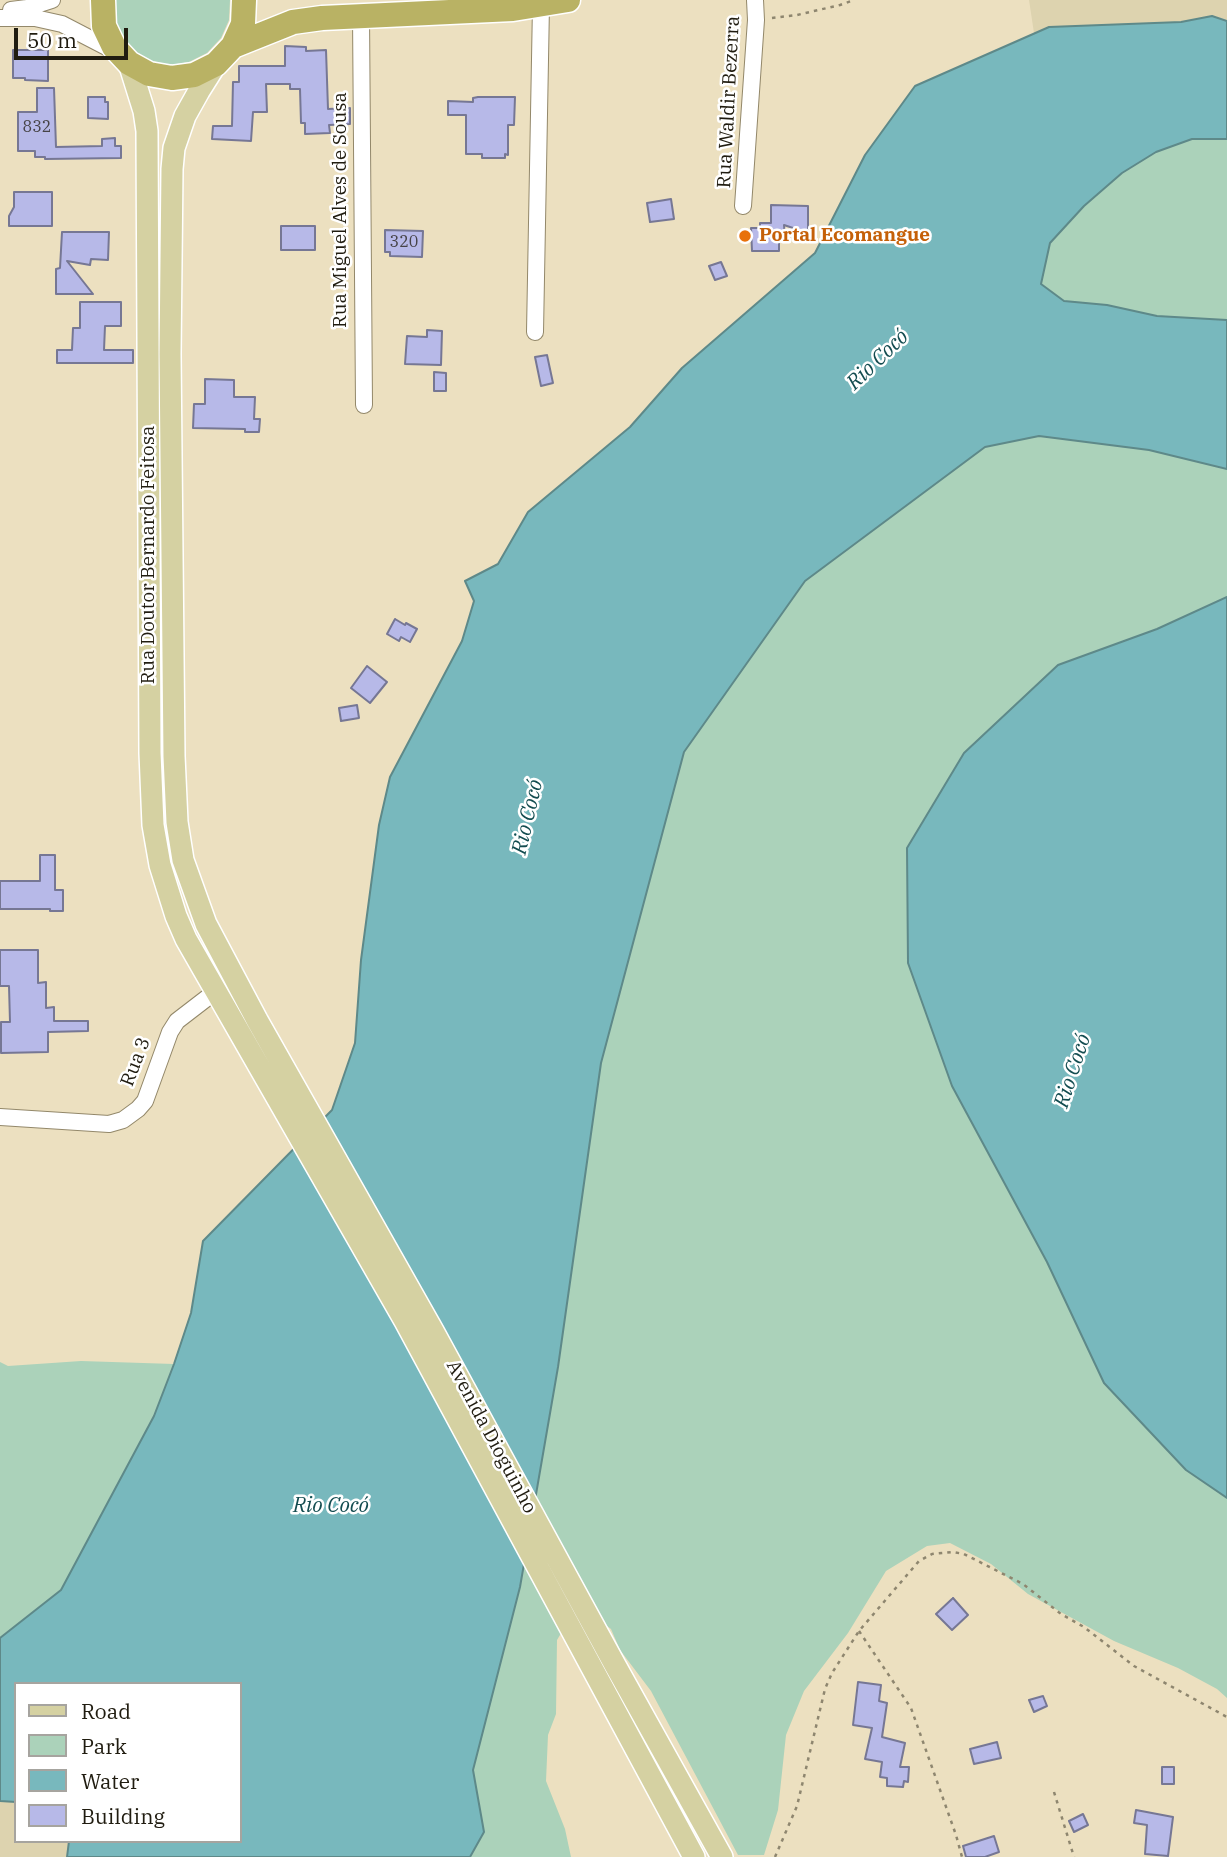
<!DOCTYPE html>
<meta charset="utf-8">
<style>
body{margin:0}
#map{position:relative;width:1227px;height:1857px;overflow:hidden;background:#ece0c0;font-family:"IBM Plex Serif",serif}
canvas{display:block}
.legend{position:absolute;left:14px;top:1682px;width:228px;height:161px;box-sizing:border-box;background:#fff;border:2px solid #a6a49f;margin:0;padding:9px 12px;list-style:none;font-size:21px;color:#201c10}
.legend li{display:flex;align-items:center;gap:14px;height:35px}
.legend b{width:35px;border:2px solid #a6a49f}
.scale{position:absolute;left:14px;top:28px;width:114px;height:32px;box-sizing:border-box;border:4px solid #201c10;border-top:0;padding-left:9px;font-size:21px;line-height:24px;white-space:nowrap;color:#201c10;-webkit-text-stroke:5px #fff;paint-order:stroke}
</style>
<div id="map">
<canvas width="1227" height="1857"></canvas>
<ul class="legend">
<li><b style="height:9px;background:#d5d1a2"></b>Road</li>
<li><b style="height:19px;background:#abd2ba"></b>Park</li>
<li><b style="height:19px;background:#78b8bd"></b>Water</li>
<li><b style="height:19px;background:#b7b9e8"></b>Building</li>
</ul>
<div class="scale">50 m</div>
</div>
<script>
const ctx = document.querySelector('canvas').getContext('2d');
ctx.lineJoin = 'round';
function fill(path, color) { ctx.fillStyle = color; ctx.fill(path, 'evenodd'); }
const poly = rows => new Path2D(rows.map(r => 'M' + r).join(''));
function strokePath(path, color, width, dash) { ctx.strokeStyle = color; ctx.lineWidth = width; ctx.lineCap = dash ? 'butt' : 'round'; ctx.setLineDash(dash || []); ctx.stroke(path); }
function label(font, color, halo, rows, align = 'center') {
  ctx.font = font + ' "IBM Plex Serif",serif'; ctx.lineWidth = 5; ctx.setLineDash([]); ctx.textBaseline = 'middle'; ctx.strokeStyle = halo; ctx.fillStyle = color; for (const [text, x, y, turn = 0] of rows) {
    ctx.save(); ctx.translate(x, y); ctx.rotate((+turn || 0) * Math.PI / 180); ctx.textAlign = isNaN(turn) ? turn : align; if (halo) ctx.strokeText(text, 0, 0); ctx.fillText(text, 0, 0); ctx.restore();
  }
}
const green = poly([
 [114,0,230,0,229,20,221,38,207,53,189,62,171,65,152,61,136,52,123,39,115,22],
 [1192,139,1227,139,1227,320,1157,316,1107,305,1064,301,1041,285,1050,243,1084,206,1122,173,1156,152],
 [1038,436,1149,450,1227,469,1227,597,1157,629,964,753,907,848,908,963,1104,1383,1186,1470,1227,1498,1227,1698,1217,1689,1178,1668,1114,1641,1028,1594,991,1564,950,1543,927,1546,886,1571,848,1633,804,1691,786,1735,778,1810,764,1855,738,1855,651,1691,620,1650,611,1629,592,1615,569,1620,557,1640,556,1714,548,1735,546,1781,565,1829,571,1857,470,1857,484,1832,473,1771,520,1587,558,1367,601,1063,684,752,805,581,985,447],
 [81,1361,174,1364,154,1416,61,1590,0,1638,0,1362,8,1366]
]);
const sand = poly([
 [1029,0,1227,0,1227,21,1212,16,1181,22,1049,27,1034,33],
 [0,1801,16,1802,16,1841,69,1841,67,1857,0,1857]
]);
const water = poly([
 [1212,16,1227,21,1227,139,1192,139,1156,152,1122,173,1084,206,1050,243,1041,284,1064,301,1107,305,1157,316,1227,320,1227,469,1149,450,1039,436,985,447,805,581,684,752,601,1063,558,1367,520,1587,473,1770,484,1832,470,1857,67,1857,69,1841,240,1841,240,1684,16,1684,16,1802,0,1801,0,1638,61,1590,154,1416,174,1364,191,1313,203,1241,332,1110,355,1043,361,960,379,825,390,777,462,641,474,601,465,581,498,564,528,512,630,427,682,368,815,253,865,155,915,86,1049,27,1181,22,1212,16],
 [1227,597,1227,1498,1186,1470,1104,1383,1047,1262,952,1086,908,963,907,848,964,753,1058,665,1157,629,1227,597]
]);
const building = poly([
 [285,46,306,47,306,51,326,50,328,109,350,108,350,124,329,125,330,133,305,134,305,123,301,123,300,89,290,89,290,84,266,84,267,112,253,112,251,141,212,139,213,126,232,126,233,82,239,82,239,66,285,66,285,46],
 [13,50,48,50,48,81,25,80,25,78,13,78,13,50],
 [37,88,54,88,56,147,102,146,102,139,115,138,115,146,121,146,121,158,45,159,45,157,35,157,35,151,18,151,18,112,37,112,37,88],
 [88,97,105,97,105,102,108,102,108,119,88,118,88,97],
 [478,97,515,97,514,125,508,125,508,155,505,154,505,158,482,158,482,154,466,154,466,115,448,115,448,101,473,102,473,98,478,97],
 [14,192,52,192,52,226,9,226,9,216,14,207,14,192],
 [671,199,674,219,650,222,647,203,671,199],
 [771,205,808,206,808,233,784,225,785,239,779,239,779,251,752,251,751,228,760,228,760,223,771,223,771,205],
 [281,226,315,226,315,250,281,250,281,226],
 [385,230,423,231,422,257,390,256,390,252,385,252,385,230],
 [62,232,109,232,108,260,91,259,90,265,67,261,93,294,56,294,56,269,60,268,62,232],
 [721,262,727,276,715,280,709,266,721,262],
 [80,302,121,302,121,326,105,326,104,350,133,350,133,363,57,363,57,350,72,350,73,328,80,328,80,302],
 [427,330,442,331,441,365,405,364,407,336,427,337,427,330],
 [547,355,553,383,541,386,535,357,547,355],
 [434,372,446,373,446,391,434,391,434,372],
 [205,379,234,380,234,397,255,397,254,419,260,419,259,432,245,432,245,429,193,428,194,404,205,404,205,379],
 [395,619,405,625,406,623,417,629,410,642,401,637,399,641,387,634,395,619],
 [367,666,387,682,370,703,351,688,367,666],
 [357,705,359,718,341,721,339,708,357,705],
 [40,855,55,855,55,890,63,890,63,911,50,911,50,909,0,909,0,881,40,881,40,855],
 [0,950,38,950,38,983,46,982,46,1008,54,1007,54,1021,88,1021,88,1031,48,1032,48,1052,1,1053,1,1022,10,1022,9,986,0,986,0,950],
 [953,1598,968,1615,952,1630,936,1614,953,1598],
 [858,1682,881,1685,879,1701,887,1703,882,1737,905,1743,900,1767,909,1767,908,1782,904,1781,903,1787,887,1786,887,1778,880,1777,882,1762,865,1759,872,1728,853,1725,858,1682],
 [1043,1696,1047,1706,1034,1712,1029,1700,1043,1696],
 [997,1742,1001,1758,974,1764,970,1749,997,1742],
 [1162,1767,1174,1767,1174,1784,1162,1784,1162,1767],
 [1136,1810,1173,1817,1168,1856,1145,1854,1147,1825,1134,1823,1136,1810],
 [1083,1814,1088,1825,1074,1832,1069,1821,1083,1814],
 [994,1836,999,1852,985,1857,966,1857,963,1846,994,1836]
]);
const path = poly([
 [772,18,797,15,840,5,854,0],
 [859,1631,911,1708,956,1835,962,1857],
 [1054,1792,1074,1857],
 [775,1857,797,1806,825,1689,832,1673,859,1631,919,1561,932,1554,953,1552,964,1554,1023,1584,1061,1614,1084,1627,1134,1666,1227,1717]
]);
const minor = poly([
 [11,10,27,8,52,0],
 [361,15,364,405],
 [0,18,35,18,62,24,116,52],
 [743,206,756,20,755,0],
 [535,332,541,5],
 [0,1117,109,1124,123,1120,138,1109,145,1101,170,1032,177,1021,216,991]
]);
const major = poly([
 [129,63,144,111,147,131,150,753,153,825,160,865,176,916,186,939,405,1321,694,1857],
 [216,64,199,91,185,116,174,148,172,169,170,354,174,756,177,822,183,860,206,924,257,1020,433,1331,615,1665,722,1857]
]);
const highway = poly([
 [103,0,104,26,114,47,129,63,149,74,172,78,194,75,216,64,233,46,243,24,244,0],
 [233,46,293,22,322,18,513,9,568,0]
]);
const markers = [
 [745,236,7,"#e8710a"]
];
const numberNames = [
 ["832",37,127],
 ["320",404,242]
];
const streetNames = [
 ["Rua Waldir Bezerra",729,102,-87],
 ["Rua Miguel Alves de Sousa",341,210,-90],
 ["Rua Doutor Bernardo Feitosa",149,555,-90],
 ["Rua 3",136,1062,-69],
 ["Avenida Dioguinho",491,1437,62]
];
const foodNames = [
 ["Portal Ecomangue",759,236]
];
const waterNames = [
 ["Rio Cocó",878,360,-44],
 ["Rio Cocó",528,817,-77],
 ["Rio Cocó",1073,1071,-72],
 ["Rio Cocó",331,1506]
];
fill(green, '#abd2ba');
fill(sand, '#ddd3af');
fill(water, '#78b8bd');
strokePath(water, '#5e8989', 2);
fill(building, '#b7b9e8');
strokePath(building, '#767794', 2);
strokePath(minor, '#93886a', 18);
strokePath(major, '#fff', 24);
strokePath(highway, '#fff', 27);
strokePath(path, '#8e866f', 2.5, [3.5, 5]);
strokePath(minor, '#fff', 16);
strokePath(major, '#d5d1a2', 21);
strokePath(highway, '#b9b264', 24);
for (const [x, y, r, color] of markers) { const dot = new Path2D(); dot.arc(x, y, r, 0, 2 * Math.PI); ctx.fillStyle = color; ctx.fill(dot); strokePath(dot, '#fff', 2.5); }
label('16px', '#464346', null, numberNames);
label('19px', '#201c10', '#fff', streetNames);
label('bold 19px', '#c56008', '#fff', foodNames, 'left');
label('italic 21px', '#134c50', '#fff', waterNames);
</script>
